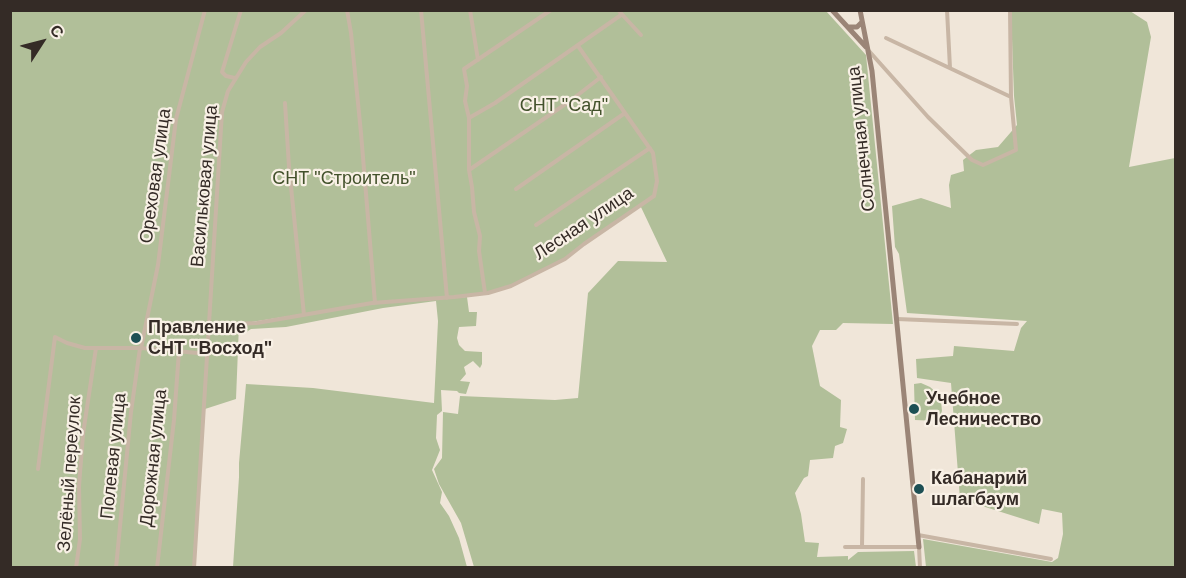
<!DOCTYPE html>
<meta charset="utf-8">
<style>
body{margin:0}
#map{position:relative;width:1186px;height:578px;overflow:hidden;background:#f0e6d9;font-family:Arial,sans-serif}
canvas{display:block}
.frame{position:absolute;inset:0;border:12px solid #342b26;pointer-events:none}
.north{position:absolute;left:12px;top:12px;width:60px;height:60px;-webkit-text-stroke:4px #f8f0e5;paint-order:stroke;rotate:54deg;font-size:16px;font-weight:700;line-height:24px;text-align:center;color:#342b26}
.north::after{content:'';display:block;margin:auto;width:21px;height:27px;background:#342b26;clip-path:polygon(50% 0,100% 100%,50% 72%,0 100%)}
</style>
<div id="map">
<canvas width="1186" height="578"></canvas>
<div class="frame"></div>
<div class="north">С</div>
</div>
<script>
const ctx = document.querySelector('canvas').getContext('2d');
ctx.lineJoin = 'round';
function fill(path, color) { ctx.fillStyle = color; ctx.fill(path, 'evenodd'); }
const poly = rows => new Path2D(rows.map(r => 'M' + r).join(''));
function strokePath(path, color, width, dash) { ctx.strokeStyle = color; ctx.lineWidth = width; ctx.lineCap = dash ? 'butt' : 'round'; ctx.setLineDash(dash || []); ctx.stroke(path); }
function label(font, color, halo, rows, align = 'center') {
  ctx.font = font + ' Arial,sans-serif'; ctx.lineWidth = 4.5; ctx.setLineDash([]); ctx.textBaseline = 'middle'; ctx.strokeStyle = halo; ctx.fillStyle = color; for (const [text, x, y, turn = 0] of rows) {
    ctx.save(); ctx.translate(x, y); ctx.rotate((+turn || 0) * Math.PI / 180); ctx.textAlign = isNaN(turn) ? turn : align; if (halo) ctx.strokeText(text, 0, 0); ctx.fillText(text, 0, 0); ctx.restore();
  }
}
const green = poly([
 [10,11,826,11,866,55,893,324,843,323,836,330,820,330,812,346,820,386,841,400,840,427,847,429,843,443,835,446,833,458,810,460,808,476,804,478,795,493,801,514,805,542,819,543,817,557,848,556,848,560,858,552,914,551,916,567,474,567,461,523,439,484,434,469,442,458,443,412,458,414,460,396,555,400,578,398,588,293,618,261,667,262,640,205,565,259,532,277,488,293,420,301,467,297,469,312,477,312,476,326,459,327,457,338,459,345,465,351,482,352,482,364,480,368,473,361,464,367,466,374,460,381,470,382,466,394,459,393,457,391,441,390,442,411,437,415,436,438,440,450,432,470,442,492,440,503,449,516,459,538,467,567,233,567,239,477,239,463,246,384,313,388,434,403,438,321,436,301,383,308,286,327,251,329,245,333,240,326,372,304,417,301,372,303,239,324,236,399,205,409,194,567,11,567],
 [1011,11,1130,11,1147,22,1151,37,1129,167,1175,158,1175,567,926,567,923,539,1052,562,1058,558,1063,534,1062,513,1042,509,1039,524,960,499,951,383,917,378,916,359,953,356,954,346,1014,351,1021,328,1027,321,907,313,899,254,895,247,892,206,921,198,951,208,949,185,951,175,964,171,963,160,976,150,998,147,1017,125,1014,96],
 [921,383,930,387,937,393,941,401,942,411,938,421,915,420,914,384]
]);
const street = poly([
 [347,10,351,33,361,133,375,303],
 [421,10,447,298],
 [470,10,478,60],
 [618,10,641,35],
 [947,10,950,68],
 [886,38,1011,97],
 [869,51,928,117,972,160,983,165,1016,150,1011,97,1010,10],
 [235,78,226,76,222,72,241,10],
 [285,103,289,167,304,315],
 [469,118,495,103,621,15],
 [469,170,570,101,601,77],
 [516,189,625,113],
 [536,225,650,148],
 [485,293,479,251,480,236,474,212,472,187,469,170,469,118,465,101,467,86,464,69,551,10],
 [897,319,1017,324],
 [209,325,257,323,372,303,454,297,488,293,511,286,565,259,584,244,654,196,657,181,653,153,578,46],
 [141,348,158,265,176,119,205,10],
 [38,469,55,337,67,343,85,348,141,348,209,354],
 [918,535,1051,559],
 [845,547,919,547,920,568],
 [862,547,863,479],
 [76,568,80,539,79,486,83,434,96,348],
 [116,568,131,412,140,348],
 [157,568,174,420,179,351],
 [194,568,222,112,228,91,246,62,260,47,281,33,306,10]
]);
const secondary = poly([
 [832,10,866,47],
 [860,10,872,71,919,547],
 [848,27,857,27,862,22]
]);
const markers = [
 [136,338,6,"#1d4f54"],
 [914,409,6,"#1d4f54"],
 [919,489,6,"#1d4f54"]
];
const parkNames = [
 ["СНТ \"Сад\"",564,106],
 ["СНТ \"Строитель\"",344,179]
];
const streetNames = [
 ["Солнечная улица",862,139,-96],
 ["Ореховая улица",156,176,-82],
 ["Васильковая улица",205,186,-85],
 ["Лесная улица",584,224,-34],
 ["Полевая улица",114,456,-84],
 ["Дорожная улица",154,458,-84],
 ["Зелёный переулок",70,474,-86]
];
const poiNames = [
 ["Правление",148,328],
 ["СНТ \"Восход\"",148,349],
 ["Учебное",926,399],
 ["Лесничество",926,420],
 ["Кабанарий",931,479],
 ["шлагбаум",931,500]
];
fill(green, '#b1bf99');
strokePath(street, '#c8b6a5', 4);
strokePath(secondary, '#9b8577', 5);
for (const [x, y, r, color] of markers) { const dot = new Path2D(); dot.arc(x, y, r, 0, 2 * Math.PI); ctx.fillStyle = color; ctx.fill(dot); strokePath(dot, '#f8f0e5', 2); }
label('18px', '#42512b', '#f8f0e5', parkNames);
label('18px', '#342b26', '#f8f0e5', streetNames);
label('bold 18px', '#342b26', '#f8f0e5', poiNames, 'left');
</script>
